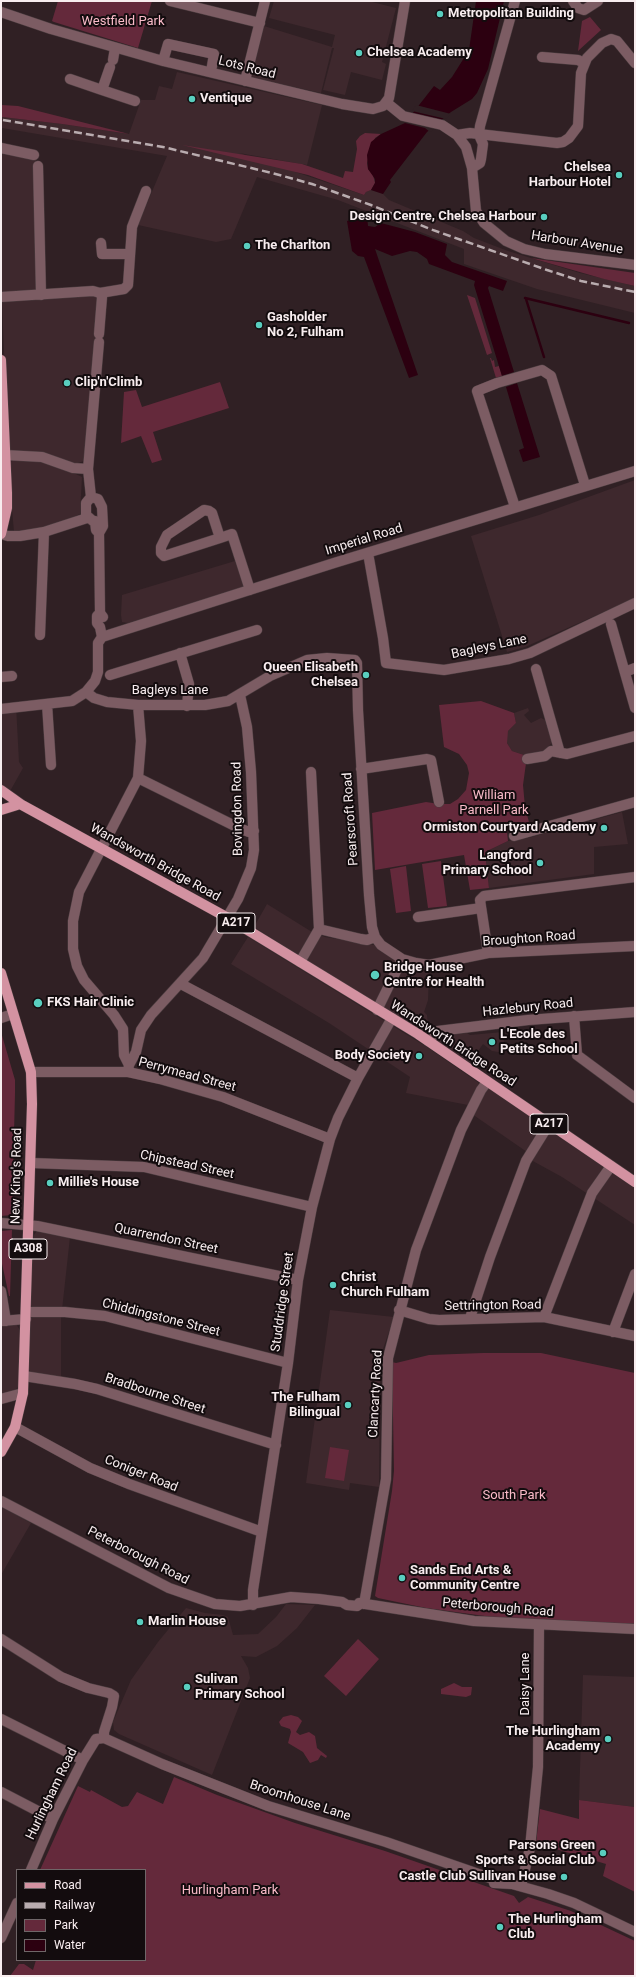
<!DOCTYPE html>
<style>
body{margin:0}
#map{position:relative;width:636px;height:1977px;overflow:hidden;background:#302024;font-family:Roboto,sans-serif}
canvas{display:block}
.frame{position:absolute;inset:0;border:2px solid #f8edef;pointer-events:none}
.legend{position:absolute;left:16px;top:1869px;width:130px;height:92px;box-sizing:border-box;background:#130c0e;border:1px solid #6f6668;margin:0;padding:5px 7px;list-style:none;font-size:12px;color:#f8edef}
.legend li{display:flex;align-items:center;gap:8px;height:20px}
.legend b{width:20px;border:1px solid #6f6668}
</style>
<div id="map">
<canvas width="636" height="1977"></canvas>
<div class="frame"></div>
<ul class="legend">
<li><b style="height:5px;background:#d392a1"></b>Road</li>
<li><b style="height:5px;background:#b9acaf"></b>Railway</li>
<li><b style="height:11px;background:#64293b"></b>Park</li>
<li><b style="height:11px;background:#2c0010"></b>Water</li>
</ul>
</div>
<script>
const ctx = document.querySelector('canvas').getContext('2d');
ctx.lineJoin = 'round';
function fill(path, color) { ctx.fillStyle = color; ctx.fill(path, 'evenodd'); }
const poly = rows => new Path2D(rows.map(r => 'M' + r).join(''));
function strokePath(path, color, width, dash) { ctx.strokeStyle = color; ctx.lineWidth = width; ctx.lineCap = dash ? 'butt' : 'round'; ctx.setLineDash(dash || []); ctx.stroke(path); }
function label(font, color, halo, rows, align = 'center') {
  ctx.font = font + ' Roboto,sans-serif'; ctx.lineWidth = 4; ctx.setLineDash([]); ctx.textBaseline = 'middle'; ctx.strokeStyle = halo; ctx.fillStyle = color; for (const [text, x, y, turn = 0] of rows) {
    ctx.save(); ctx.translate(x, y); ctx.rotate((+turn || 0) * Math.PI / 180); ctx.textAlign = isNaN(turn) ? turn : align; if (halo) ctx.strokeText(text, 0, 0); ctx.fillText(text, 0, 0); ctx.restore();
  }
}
const built = poly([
 [274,1,368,1,396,8,382,62,386,64,382,80,351,72,345,95,323,90,334,48,332,48,321,93,250,77,264,26,332,47,335,35,269,18],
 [177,72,322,105,307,165,239,153,364,195,366,192,371,190,383,194,389,200,463,231,474,238,508,251,580,273,635,286,635,313,537,289,464,264,464,249,338,200,257,177,231,239,216,242,138,225,167,156,2,128,2,117,62,124,129,134,141,100,155,100,159,86,172,89],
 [1,148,36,153,38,289,34,293,6,295,2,291],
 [95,294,99,297,93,381,84,461,72,465,12,454,8,447,2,303,6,299],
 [44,459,82,477,80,514,47,530,14,532,8,464,13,460],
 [635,480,635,598,525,647,507,652,471,536,539,515],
 [235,561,243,584,244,588,242,590,128,623,122,622,121,615,122,595],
 [16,705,19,762,23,768,9,793,1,785,1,706],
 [528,708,529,711,524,715,531,723,541,718,545,720,552,743,543,751,527,756,512,751,507,743,506,738,508,731,516,723,514,713],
 [622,812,628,844,594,847,594,874,489,888,485,852,508,841,528,838],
 [267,904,312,932,325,937,374,945,409,966,427,969,429,975,428,1000,424,1012,427,1015,428,1026,433,1031,424,1035,254,927],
 [248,937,427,1047,479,1083,468,1105,406,1093,410,1077,329,1023,231,964],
 [503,1032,505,1053,492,1051,483,1044,469,1064,435,1040,436,1036,467,1033,470,1035],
 [490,1087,635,1187,635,1225,562,1177,531,1160,527,1152,472,1114,485,1089],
 [38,1229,70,1237,62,1310,35,1310,30,1304,34,1235],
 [330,1310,394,1317,382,1352,380,1374,379,1487,350,1483,349,1490,306,1483],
 [35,1315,61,1317,61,1378,34,1375,29,1370,29,1320],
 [16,1324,20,1330,20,1382,15,1392,1,1396,1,1325],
 [1,1507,31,1523,1,1575],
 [286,1604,315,1605,297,1628,277,1646,256,1657,241,1656,248,1668,250,1678,212,1775,119,1734,114,1730,113,1722,131,1680,158,1642,186,1608,205,1613,223,1615,228,1617,233,1635,258,1634,276,1617],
 [583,1675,635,1677,635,1807,579,1800]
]);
const green = poly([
 [58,1,152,1,138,48,54,22,52,21],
 [590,17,601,30,578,51,582,21],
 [2,105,18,106,129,134,62,124,2,117],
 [365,133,381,134,375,138,367,163,368,169,373,175,375,183,371,190,366,192,364,195,308,175,182,145,302,164,343,178,345,171,353,172,357,149,356,141,360,136],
 [531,258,635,273,635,286,604,279],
 [467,295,475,298,492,353,487,355],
 [491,358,492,361,494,360,495,367,499,366,502,376,496,378,490,358],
 [220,382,229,408,153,432,162,460,152,463,141,436,121,443,124,392,136,390,142,407],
 [481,701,514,713,516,723,508,731,507,743,512,751,527,756,523,785,525,807,530,826,507,832,508,841,485,852,489,888,470,890,464,855,375,870,372,813,426,802,439,804,450,804,458,799,466,790,469,773,467,765,459,754,444,747,439,705],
 [441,861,447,906,428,908,422,864],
 [406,866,411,911,396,913,390,869],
 [1,1032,15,1080,15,1093,12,1215,1,1216],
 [12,1230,10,1296,9,1296,1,1259,1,1231],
 [483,1353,541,1353,635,1373,635,1624,492,1617,426,1608,378,1598,375,1596,392,1491,394,1471,392,1362,396,1363,429,1355],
 [330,1447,349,1450,344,1481,325,1478],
 [358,1639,379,1659,346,1696,324,1676],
 [454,1683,462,1687,472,1687,471,1695,466,1697,441,1694,441,1689],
 [291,1715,298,1717,302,1721,296,1732,300,1735,309,1732,315,1736,317,1748,327,1756,326,1758,321,1755,318,1760,310,1763,303,1752,288,1743,291,1732,290,1729,281,1726,279,1722,283,1717],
 [174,1777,217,1795,295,1823,385,1851,514,1896,519,1903,528,1897,571,1911,635,1941,635,1976,10,1976,19,1964,24,1964,33,1970,36,1960,145,1960,145,1870,40,1870,78,1786,90,1792,91,1790,122,1807,128,1806,137,1792,163,1804],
 [579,1800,635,1807,635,1892,603,1876,606,1864,536,1843,540,1809,579,1819]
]);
const water = poly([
 [476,1,504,1,488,69,477,93,472,99,451,112,427,132,390,180,391,182,383,194,371,190,375,183,375,179,368,169,367,155,371,142,381,134,405,123,434,86,440,90,452,77,469,50],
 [360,213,367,215,368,226,375,227,381,223,415,232,447,244,445,255,452,262,507,281,503,291,489,286,488,288,514,372,502,376,474,285,475,281,429,264,427,259,417,252,410,251,392,256,375,249,418,375,409,378,364,257,358,256,352,251,347,221,357,218],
 [517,383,540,457,523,462,519,450,524,448,506,387]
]);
const pier = poly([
 [416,105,451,114,446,119,412,111],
 [404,121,442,122,430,132,425,128,401,122]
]);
const stream = poly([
 [525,298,629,323],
 [526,299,544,357]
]);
const minor = poly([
 [170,1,260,23],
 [573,1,578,8,584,10,598,1],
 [1,12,51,29,163,61,342,104,373,109,383,106,389,98,405,1],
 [542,57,578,60,584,63],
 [113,60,115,48],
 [163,61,168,44,214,54,211,72],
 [110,67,102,90,135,101],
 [70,79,102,90],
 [245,81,265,1],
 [387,103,403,116,442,125,457,135,466,147,472,168,476,211,484,223,506,241,524,249,545,254,635,265],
 [457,135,470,133,557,143,563,142,569,138,578,126,581,73,587,58,602,43,611,39,617,41,635,63],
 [1,148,34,155],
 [38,166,41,295],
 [472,168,480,163,481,159,483,144,479,135,480,126,515,1],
 [101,243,102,254,130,254],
 [1,297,93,291,100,293,124,289,128,285,132,227,146,191],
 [99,334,102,297,100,293],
 [5,455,42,457,73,468,88,469],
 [91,497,88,469,99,342],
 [91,497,98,499,102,507,103,526,99,533],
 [91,497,86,503,86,515,93,521],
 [515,507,477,391,497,383,542,370,551,376,585,485],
 [95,521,96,530,99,533,100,613,103,617],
 [1,534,8,536,20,536,44,532,87,518],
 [220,538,212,513,209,511,204,510,167,535,161,547,161,553,164,556,220,538,232,534,250,590],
 [368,553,383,638,386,663,444,670,509,659,530,653,635,603],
 [611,624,635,708],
 [40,635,44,532],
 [102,637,334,563,635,471],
 [180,653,189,684,187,706],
 [536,669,560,753],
 [625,672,635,668],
 [110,675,257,630],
 [1,677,12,676],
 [86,692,94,698,107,702,138,705,205,705,228,701,270,676,307,660,327,658,355,660,357,663,358,710,369,895,372,927,375,937,381,945,402,959,416,963,429,965,488,953,635,946],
 [47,704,51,765],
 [1,709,72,701,86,692,95,681,98,672,98,643,102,637,100,627,97,623,97,616,100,613],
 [527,759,545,756,551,751,567,754,635,736],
 [361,769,427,759,431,760,439,802],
 [138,778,239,828,249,832,254,831],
 [514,836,635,802],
 [418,917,481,908],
 [319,929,361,939,367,940,375,937],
 [488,953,480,900,484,896,635,877],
 [300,962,319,929,311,772],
 [181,984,358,1078],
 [377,1010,402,959],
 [574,1016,577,1055,635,1098],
 [1,1018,13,1014],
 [428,1041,438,1031,528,1020,635,1012],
 [129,1065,136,1052,141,1030,151,1015,203,958,238,899,251,868,254,850,251,772,247,727,240,695],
 [31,1072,128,1072,160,1079,223,1097,330,1139],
 [128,1072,129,1065,124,1055,123,1029,114,1015,84,980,77,966,73,949,73,921,79,892,138,778,141,741,138,705],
 [31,1163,144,1167,312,1207],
 [1,1223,37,1226,298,1280],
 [1,1291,6,1321],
 [399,1310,429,1319,439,1320,544,1317,635,1336],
 [26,1312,65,1312,105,1316,288,1363],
 [544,1317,592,1193,611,1166],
 [470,1318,490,1257,526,1161,549,1124],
 [1,1321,26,1319],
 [613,1332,635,1274],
 [24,1376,75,1384,97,1389,276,1445],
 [1,1399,23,1393],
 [15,1427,90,1468,129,1484,262,1532],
 [1,1501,169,1588,215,1604,240,1606,291,1597,319,1599,342,1602,347,1605,357,1606,360,1604],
 [359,1603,474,1621,635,1629],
 [364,1604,386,1479,388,1358,416,1250,461,1130,481,1090,487,1082],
 [253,1605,253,1590,288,1363,298,1280,312,1207,330,1139,338,1118,358,1078,392,1018],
 [1,1639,61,1677,88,1688,109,1693,114,1696,112,1707,104,1732,104,1738],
 [1,1719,83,1760],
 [1,1792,53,1819],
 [31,1870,53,1819,83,1760,96,1739,104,1738,162,1764,268,1806,386,1842,493,1879,494,1883,512,1884,548,1894,574,1903,635,1932],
 [521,1886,530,1848,538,1767,539,1625],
 [1,1938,17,1903]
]);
const major = poly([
 [1,360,7,493,7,508,1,534],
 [1,790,22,805,228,918,418,1034,635,1182],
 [1,810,17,805],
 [1,973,31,1072,32,1104,23,1393,15,1427,1,1452]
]);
const rail = poly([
 [3,120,163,147,272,173,312,184,371,205,430,229,547,270,581,281,635,292]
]);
const markers = [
 [440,14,4,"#59cebf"],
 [359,53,4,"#59cebf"],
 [192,99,4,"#59cebf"],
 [619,175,4,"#59cebf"],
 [544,217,4,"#59cebf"],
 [247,246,4,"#59cebf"],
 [259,325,4,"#59cebf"],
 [67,383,4,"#59cebf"],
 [366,675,4,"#59cebf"],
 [604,828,4,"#59cebf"],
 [540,863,4,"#59cebf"],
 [375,975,5,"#59cebf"],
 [38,1003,5,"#59cebf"],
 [492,1042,4,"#59cebf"],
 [419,1056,4,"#59cebf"],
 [50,1183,4,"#59cebf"],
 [333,1285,4,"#59cebf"],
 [348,1405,4,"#59cebf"],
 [402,1578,4,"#59cebf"],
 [140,1622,4,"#59cebf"],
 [187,1687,4,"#59cebf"],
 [608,1739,4,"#59cebf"],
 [603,1853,4,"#59cebf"],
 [564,1877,4,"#59cebf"],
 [500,1927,4,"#59cebf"]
];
const shields = [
 [236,923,38],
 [549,1124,38],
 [28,1249,38]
];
const shieldNames = [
 ["A217",236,923],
 ["A217",549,1124],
 ["A308",28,1249]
];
const poiNames = [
 ["Metropolitan Building",448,14],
 ["Chelsea Academy",367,53],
 ["Ventique",200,99],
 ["Chelsea",611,168,"right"],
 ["Harbour Hotel",611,183,"right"],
 ["Design Centre, Chelsea Harbour",536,217,"right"],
 ["The Charlton",255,246],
 ["Gasholder",267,318],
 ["No 2, Fulham",267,333],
 ["Clip'n'Climb",75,383],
 ["Queen Elisabeth",358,668,"right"],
 ["Chelsea",358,683,"right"],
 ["Ormiston Courtyard Academy",596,828,"right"],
 ["Langford",532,856,"right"],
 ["Primary School",532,871,"right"],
 ["Bridge House",384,968],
 ["Centre for Health",384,983],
 ["FKS Hair Clinic",47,1003],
 ["L'Ecole des",500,1035],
 ["Petits School",500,1050],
 ["Body Society",411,1056,"right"],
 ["Millie's House",58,1183],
 ["Christ",341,1278],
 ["Church Fulham",341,1293],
 ["The Fulham",340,1398,"right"],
 ["Bilingual",340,1413,"right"],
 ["Sands End Arts &",410,1571],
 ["Community Centre",410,1586],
 ["Marlin House",148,1622],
 ["Sulivan",195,1680],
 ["Primary School",195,1695],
 ["The Hurlingham",600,1732,"right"],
 ["Academy",600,1747,"right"],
 ["Parsons Green",595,1846,"right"],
 ["Sports & Social Club",595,1861,"right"],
 ["Castle Club Sullivan House",556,1877,"right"],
 ["The Hurlingham",508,1920],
 ["Club",508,1935]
];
const parkNames = [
 ["Westfield Park",123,22],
 ["William",494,796],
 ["Parnell Park",494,811],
 ["South Park",514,1496],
 ["Hurlingham Park",230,1891]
];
const streetNames = [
 ["Lots Road",247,68,14],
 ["Harbour Avenue",577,243,9],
 ["Imperial Road",364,540,-17],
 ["Bagleys Lane",489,647,-12],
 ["Bagleys Lane",170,691],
 ["Bovingdon Road",238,809,-91],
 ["Pearscroft Road",351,819,-94],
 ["Wandsworth Bridge Road",155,863,29],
 ["Broughton Road",529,939,-4],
 ["Hazlebury Road",528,1008,-6],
 ["Wandsworth Bridge Road",453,1044,33],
 ["Perrymead Street",187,1075,15],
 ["Chipstead Street",187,1165,12],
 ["New King's Road",17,1176,-89],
 ["Quarrendon Street",166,1239,12],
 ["Studdridge Street",283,1302,-82],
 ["Settrington Road",493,1306,-1],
 ["Chiddingstone Street",161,1318,14],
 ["Bradbourne Street",155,1394,18],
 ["Clancarty Road",376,1394,-87],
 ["Coniger Road",141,1474,22],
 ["Peterborough Road",138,1556,27],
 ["Peterborough Road",498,1608,5],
 ["Daisy Lane",526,1684,-90],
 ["Hurlingham Road",52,1794,-64],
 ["Broomhouse Lane",300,1801,18]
];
fill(built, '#3e282d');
fill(green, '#64293b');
fill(water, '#2c0010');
fill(pier, '#302024');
strokePath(stream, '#2c0010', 2.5);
strokePath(minor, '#4c3d40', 11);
strokePath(major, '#4c3d40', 11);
strokePath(minor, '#7c5c63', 10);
strokePath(major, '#d392a1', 10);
strokePath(rail, '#b9acaf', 2.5, [8, 4]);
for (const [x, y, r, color] of markers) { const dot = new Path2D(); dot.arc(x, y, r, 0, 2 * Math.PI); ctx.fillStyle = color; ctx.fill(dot); strokePath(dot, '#130c0e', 1.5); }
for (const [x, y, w] of shields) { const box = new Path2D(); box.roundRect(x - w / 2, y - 10, w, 20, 3); ctx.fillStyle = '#130c0e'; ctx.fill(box); strokePath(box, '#f8edef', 1); }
label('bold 12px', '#f8edef', null, shieldNames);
label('bold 13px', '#f8edef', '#130c0e', poiNames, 'left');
label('13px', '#fabbc9', '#130c0e', parkNames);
label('13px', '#f8edef', '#130c0e', streetNames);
</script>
